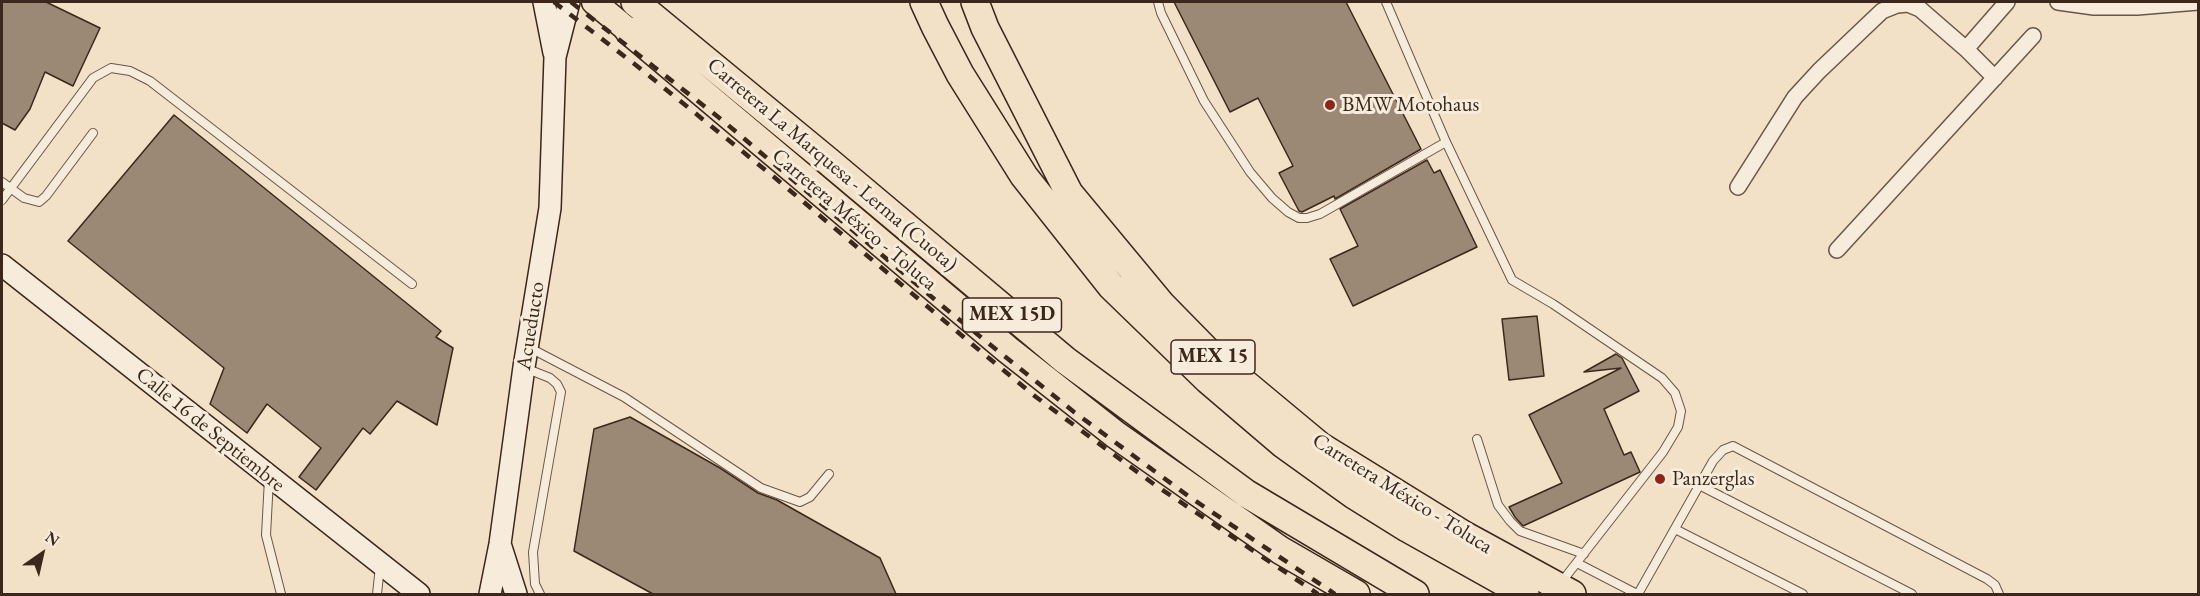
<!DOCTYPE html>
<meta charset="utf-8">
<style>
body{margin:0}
#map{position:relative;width:2200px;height:596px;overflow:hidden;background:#f3e1c7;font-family:"EB Garamond",serif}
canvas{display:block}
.frame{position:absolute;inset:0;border:3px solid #3c271c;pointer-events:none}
.north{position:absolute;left:12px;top:524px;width:60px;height:60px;-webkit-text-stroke:4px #f7ecdb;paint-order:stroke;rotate:34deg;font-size:16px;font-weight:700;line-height:24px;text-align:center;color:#3c271c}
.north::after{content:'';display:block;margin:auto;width:21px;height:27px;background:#3c271c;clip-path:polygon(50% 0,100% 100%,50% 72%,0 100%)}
</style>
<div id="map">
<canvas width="2200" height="596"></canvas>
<div class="frame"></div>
<div class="north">N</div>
</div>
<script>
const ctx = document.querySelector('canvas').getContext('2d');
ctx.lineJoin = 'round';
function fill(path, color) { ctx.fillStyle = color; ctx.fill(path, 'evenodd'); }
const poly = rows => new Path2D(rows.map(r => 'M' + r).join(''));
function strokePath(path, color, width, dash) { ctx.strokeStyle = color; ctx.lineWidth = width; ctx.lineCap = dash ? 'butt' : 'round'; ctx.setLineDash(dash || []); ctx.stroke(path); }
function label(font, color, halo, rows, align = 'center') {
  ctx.font = font + ' "EB Garamond",serif'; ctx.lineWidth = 6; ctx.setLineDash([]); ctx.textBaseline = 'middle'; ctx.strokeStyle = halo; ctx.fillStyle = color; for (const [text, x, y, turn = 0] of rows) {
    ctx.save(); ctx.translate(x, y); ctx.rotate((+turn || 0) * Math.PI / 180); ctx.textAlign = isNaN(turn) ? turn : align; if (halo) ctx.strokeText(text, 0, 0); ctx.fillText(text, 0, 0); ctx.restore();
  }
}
const building = poly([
 [2,2,46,2,100,28,73,86,45,72,30,109,15,130,2,123,2,2],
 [1174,2,1346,2,1421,149,1335,199,1334,196,1302,212,1299,211,1279,173,1293,166,1258,98,1230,112,1174,2],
 [174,115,441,331,436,337,453,348,437,425,397,401,370,434,363,428,316,490,299,477,321,448,267,404,247,433,210,404,224,368,68,241,174,115],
 [1427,160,1434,173,1440,170,1477,247,1353,306,1330,259,1358,246,1340,209,1427,160],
 [1537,316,1544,376,1509,380,1502,319,1537,316],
 [1616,354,1622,358,1639,391,1604,409,1624,455,1631,452,1640,472,1523,526,1515,517,1509,507,1562,483,1529,415,1621,368,1584,372,1616,354],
 [630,417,720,468,758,493,777,500,880,558,896,594,653,594,574,551,594,429,630,417]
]);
const service = poly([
 [1158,2,1161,13,1204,101,1250,172,1272,198,1288,212,1299,218,1307,218,1320,214,1446,142],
 [1386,2,1446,142,1512,280,1553,304,1662,378,1675,393,1681,411,1678,427,1663,452,1560,584],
 [2,182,24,198,39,202,46,196,93,133],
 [2,200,93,78,111,68,130,71,150,81,412,284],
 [528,347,624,397,761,488,800,502,810,497,829,474],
 [525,368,550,378,557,384,561,392,533,552,535,584,540,594],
 [1477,439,1498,505,1510,521,1520,531,1584,554],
 [269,479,266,535,281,594],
 [1699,485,1912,594],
 [1675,529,1803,594],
 [1577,563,1637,594],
 [377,594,380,566],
 [1638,594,1713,461,1723,450,1733,446,1987,579,1995,585,1999,594]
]);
const minor = poly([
 [2058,2,2094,7,2137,7,2198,2],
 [1966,49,2007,2],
 [1738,187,1795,97,1819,71,1882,11,1897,5,1908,4,1920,9,1966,49,1995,78],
 [1837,250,2033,36]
]);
const secondary = poly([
 [544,2,554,53],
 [2,265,419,594],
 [501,547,516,594],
 [490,594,500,544,524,367,550,208,555,57,569,2]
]);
const primary = poly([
 [594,2,629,31]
]);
const motorway = poly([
 [635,2,828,161,1065,360,1247,494,1415,594],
 [924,2,935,26,960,74,1024,176,1111,286,1208,380,1283,444,1354,495,1407,528,1525,594],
 [975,2,985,28,1069,193,1162,305,1213,357,1320,446,1464,535,1572,594],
 [629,31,1008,350,1116,435,1280,550,1356,594]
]);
const rail = poly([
 [554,2,637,66,774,177,973,345,1036,397,1155,485,1318,594],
 [571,2,722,120,946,309,1074,412,1191,498,1335,594]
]);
const markers = [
 [1330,105,6,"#8f2418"],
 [1660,479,6,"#8f2418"]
];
const shields = [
 [1012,315,99],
 [1213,357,84]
];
const shieldNames = [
 ["MEX 15D",1012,315],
 ["MEX 15",1213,357]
];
const poiNames = [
 ["BMW Motohaus",1342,105],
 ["Panzerglas",1672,479]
];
const streetNames = [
 ["Carretera La Marquesa - Lerma (Cuota)",832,165,40],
 ["Carretera México - Toluca",854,220,40],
 ["Acueducto",531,326,-81],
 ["Calle 16 de Septiembre",210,430,39],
 ["Carretera México - Toluca",1402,494,32]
];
fill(building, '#9b8875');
strokePath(building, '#3c271c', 1.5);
strokePath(service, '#6a5647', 10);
strokePath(minor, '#6a5647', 18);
strokePath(secondary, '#3c271c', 24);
strokePath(primary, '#3c271c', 27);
strokePath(motorway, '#3c271c', 30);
strokePath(service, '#f7ecdb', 8);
strokePath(minor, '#f7ecdb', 15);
strokePath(secondary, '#f7ecdb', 21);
strokePath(primary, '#f3e1c7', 24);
strokePath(motorway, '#f3e1c7', 27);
strokePath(rail, '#3c271c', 4.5, [10, 10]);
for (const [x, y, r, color] of markers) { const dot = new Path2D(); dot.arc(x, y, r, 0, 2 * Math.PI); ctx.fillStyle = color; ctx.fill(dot); strokePath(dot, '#f7ecdb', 2); }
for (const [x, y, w] of shields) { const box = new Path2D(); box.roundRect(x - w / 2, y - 17, w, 34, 4.5); ctx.fillStyle = '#f7ecdb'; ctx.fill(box); strokePath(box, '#3c271c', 1.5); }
label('bold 20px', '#3c271c', null, shieldNames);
label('21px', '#3c271c', '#f7ecdb', poiNames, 'left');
label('21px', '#3c271c', '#f7ecdb', streetNames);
</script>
